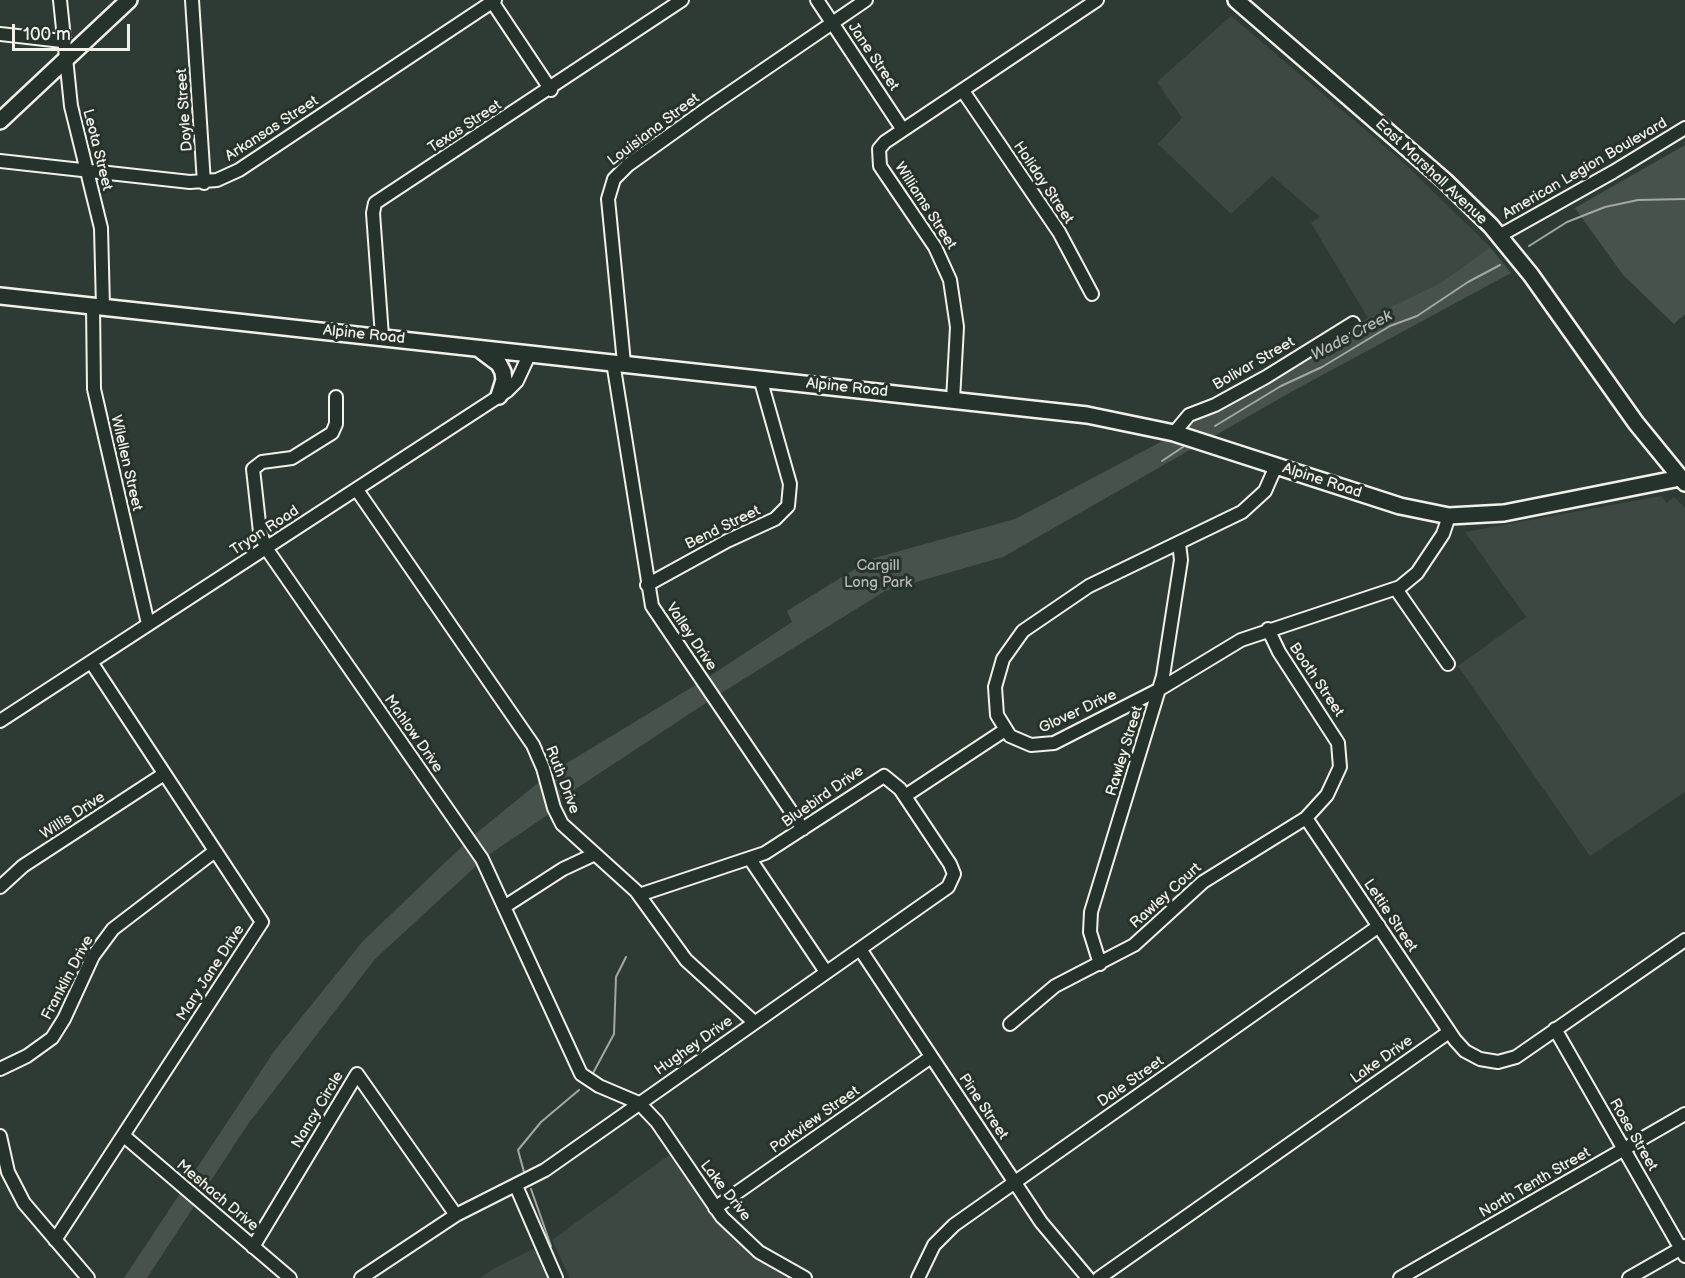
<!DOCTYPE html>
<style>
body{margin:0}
#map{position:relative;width:1685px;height:1278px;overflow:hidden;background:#2e3b34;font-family:"Balsamiq Sans",sans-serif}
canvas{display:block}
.scale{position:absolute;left:12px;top:24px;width:118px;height:27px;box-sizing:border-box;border:3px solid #f4f1e8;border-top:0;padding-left:8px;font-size:18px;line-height:21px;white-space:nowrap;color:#f4f1e8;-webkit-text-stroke:4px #26332d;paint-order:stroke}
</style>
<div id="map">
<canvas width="1685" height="1278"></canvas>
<div class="scale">100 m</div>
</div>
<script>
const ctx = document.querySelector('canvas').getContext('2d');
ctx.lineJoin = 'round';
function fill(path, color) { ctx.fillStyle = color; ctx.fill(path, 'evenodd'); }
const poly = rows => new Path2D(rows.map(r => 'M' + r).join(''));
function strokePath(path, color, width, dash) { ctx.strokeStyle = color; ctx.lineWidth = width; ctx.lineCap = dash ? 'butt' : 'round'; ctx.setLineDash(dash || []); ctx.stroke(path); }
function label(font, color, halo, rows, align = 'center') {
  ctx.font = font + ' "Balsamiq Sans",sans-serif'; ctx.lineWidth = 6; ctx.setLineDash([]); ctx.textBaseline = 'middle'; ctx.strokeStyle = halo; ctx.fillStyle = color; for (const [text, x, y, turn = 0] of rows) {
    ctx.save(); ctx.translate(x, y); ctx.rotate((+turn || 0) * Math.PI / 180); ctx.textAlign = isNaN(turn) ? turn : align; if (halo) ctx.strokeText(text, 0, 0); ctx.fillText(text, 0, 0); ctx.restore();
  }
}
const built = poly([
 [1231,16,1403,162,1490,247,1442,282,1368,318,1311,223,1320,217,1272,176,1231,214,1158,144,1182,118,1157,82],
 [1661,496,1667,503,1674,497,1685,508,1685,792,1590,856,1458,666,1526,617,1465,532],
 [669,1155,726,1231,752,1257,788,1278,570,1278,552,1240],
 [535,1248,549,1278,480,1278,495,1268]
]);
const green = poly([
 [1685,145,1685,314,1674,324,1623,275,1575,208],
 [1490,247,1511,273,1291,392,1003,557,885,591,718,695,559,800,549,814,487,856,375,959,248,1124,147,1278,124,1278,275,1050,363,941,474,835,549,774,707,678,792,622,787,611,871,559,1015,519,1159,443,1368,318,1442,282]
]);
const stream = poly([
 [1529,246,1567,222,1605,207,1638,200,1685,199],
 [1215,426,1281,386,1322,367,1390,326,1417,316,1468,282,1500,265],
 [1162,461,1183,447],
 [592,1075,614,1034,616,977,626,957],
 [524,1172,518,1150,541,1122,579,1090],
 [531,1189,551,1246]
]);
const minor = poly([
 [60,0,71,106,101,228,103,307],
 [192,0,204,183],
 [491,0,551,90],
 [817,0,903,130],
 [0,34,62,41],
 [963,91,1059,232,1092,294],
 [0,161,190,182,217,180,239,170,495,0],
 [1499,236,1613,172,1685,128],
 [93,306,94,389,148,624],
 [382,336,373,213,375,203,682,0],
 [613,362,652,606,803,829],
 [624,363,608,199,614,179,628,165,705,110,866,0],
 [336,397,336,424,332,433,292,458,262,462,253,469,260,532,266,548,482,859,581,1074,599,1086,639,1103,657,1122,722,1217,759,1252,805,1278],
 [953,400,957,327,950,280,935,247,880,166,879,149,885,142,1097,0],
 [1174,433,1189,415,1215,405,1266,377,1353,323],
 [1276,466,1265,491,1242,512,1089,586,1023,631,1003,659,995,687,997,715,1010,736,1031,745,1054,743,1160,689,1241,640,1400,587,1417,573,1443,534,1449,516],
 [357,490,533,745,543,768,554,808,562,824,636,891,686,960,754,1022],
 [647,585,727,541,775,519,788,506,790,484,760,378],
 [1396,589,1448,664],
 [0,721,507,391,517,381,530,353],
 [905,796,1005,730],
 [1306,818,1455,1040,1465,1051,1480,1059,1498,1062,1516,1057,1685,940],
 [750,859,826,972],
 [0,887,23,866,164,774],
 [504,907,563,869,595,854],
 [860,949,1041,1222,1088,1278],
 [1100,964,1090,932,1091,912,1163,676,1181,560,1179,543],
 [1010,1024,1055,986,1134,945,1203,882,1306,818,1327,795,1340,767,1338,743,1279,652,1268,629],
 [1555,1029,1685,1256],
 [0,1069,27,1056,52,1038,64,1019,93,956,113,929,215,851],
 [0,1136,8,1172,24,1203,88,1278],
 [124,1136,290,1278],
 [516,1186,556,1278],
 [715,1208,931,1057],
 [55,1240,262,922,91,662],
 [253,1247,357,1074,456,1215],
 [361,1278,456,1215,545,1170,948,887,954,874,950,864,900,789,884,776,765,853,639,895],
 [918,1278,934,1245,954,1225,1379,926],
 [1099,1278,1449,1032],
 [1400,1278,1685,1114],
 [1629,1278,1685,1246]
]);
const major = poly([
 [1236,0,1445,181,1491,226,1531,275,1636,423,1685,483],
 [0,121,129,0],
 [0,296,1087,415,1174,433,1400,506,1449,516,1504,513,1680,478],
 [479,349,499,364,503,372,504,380,499,396]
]);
const streetNames = [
 ["Jane Street",873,57,56],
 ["Doyle Street",185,110,-94],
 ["Texas Street",465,127,-33],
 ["Arkansas Street",272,129,-33],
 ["Louisiana Street",654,130,-37],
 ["Leota Street",97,150,76],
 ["American Legion Boulevard",1585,169,-30],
 ["East Marshall Avenue",1431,172,43],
 ["Holiday Street",1043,183,56],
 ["Williams Street",925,206,57],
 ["Alpine Road",364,335,6],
 ["Bolivar Street",1254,364,-30],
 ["Alpine Road",847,388,6],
 ["Wilellen Street",126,463,77],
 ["Alpine Road",1322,481,18],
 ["Bend Street",723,528,-26],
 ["Tryon Road",265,531,-33],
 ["Valley Drive",691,637,56],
 ["Booth Street",1316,680,56],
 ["Glover Drive",1078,712,-25],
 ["Mahlow Drive",413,734,55],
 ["Rawley Street",1125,751,-73],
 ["Ruth Drive",562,780,69],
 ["Bluebird Drive",823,797,-35],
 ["Willis Drive",73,816,-33],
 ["Rawley Court",1166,896,-42],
 ["Lettie Street",1390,916,56],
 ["Mary Jane Drive",211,973,-57],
 ["Franklin Drive",68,978,-62],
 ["Hughey Drive",694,1046,-35],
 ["Lake Drive",1382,1060,-35],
 ["Dale Street",1131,1082,-35],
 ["Pine Street",983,1107,56],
 ["Nancy Circle",318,1110,-59],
 ["Parkview Street",815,1120,-35],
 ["Rose Street",1633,1135,60],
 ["North Tenth Street",1535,1183,-30],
 ["Lake Drive",725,1191,52],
 ["Meshach Drive",217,1196,40]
];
const parkNames = [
 ["Cargill",878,566],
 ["Long Park",878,583]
];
const waterNames = [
 ["Wade Creek",1352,336,-28]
];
fill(built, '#3c4841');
fill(green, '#48524c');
strokePath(stream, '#a4a8a0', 2);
strokePath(minor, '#f4f1e8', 16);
strokePath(major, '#f4f1e8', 20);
strokePath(minor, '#26332d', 12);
strokePath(major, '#26332d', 15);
label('15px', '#f4f1e8', '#26332d', streetNames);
label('15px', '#b8b9b1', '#26332d', parkNames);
label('italic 16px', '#b8bab2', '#26332d', waterNames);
</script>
